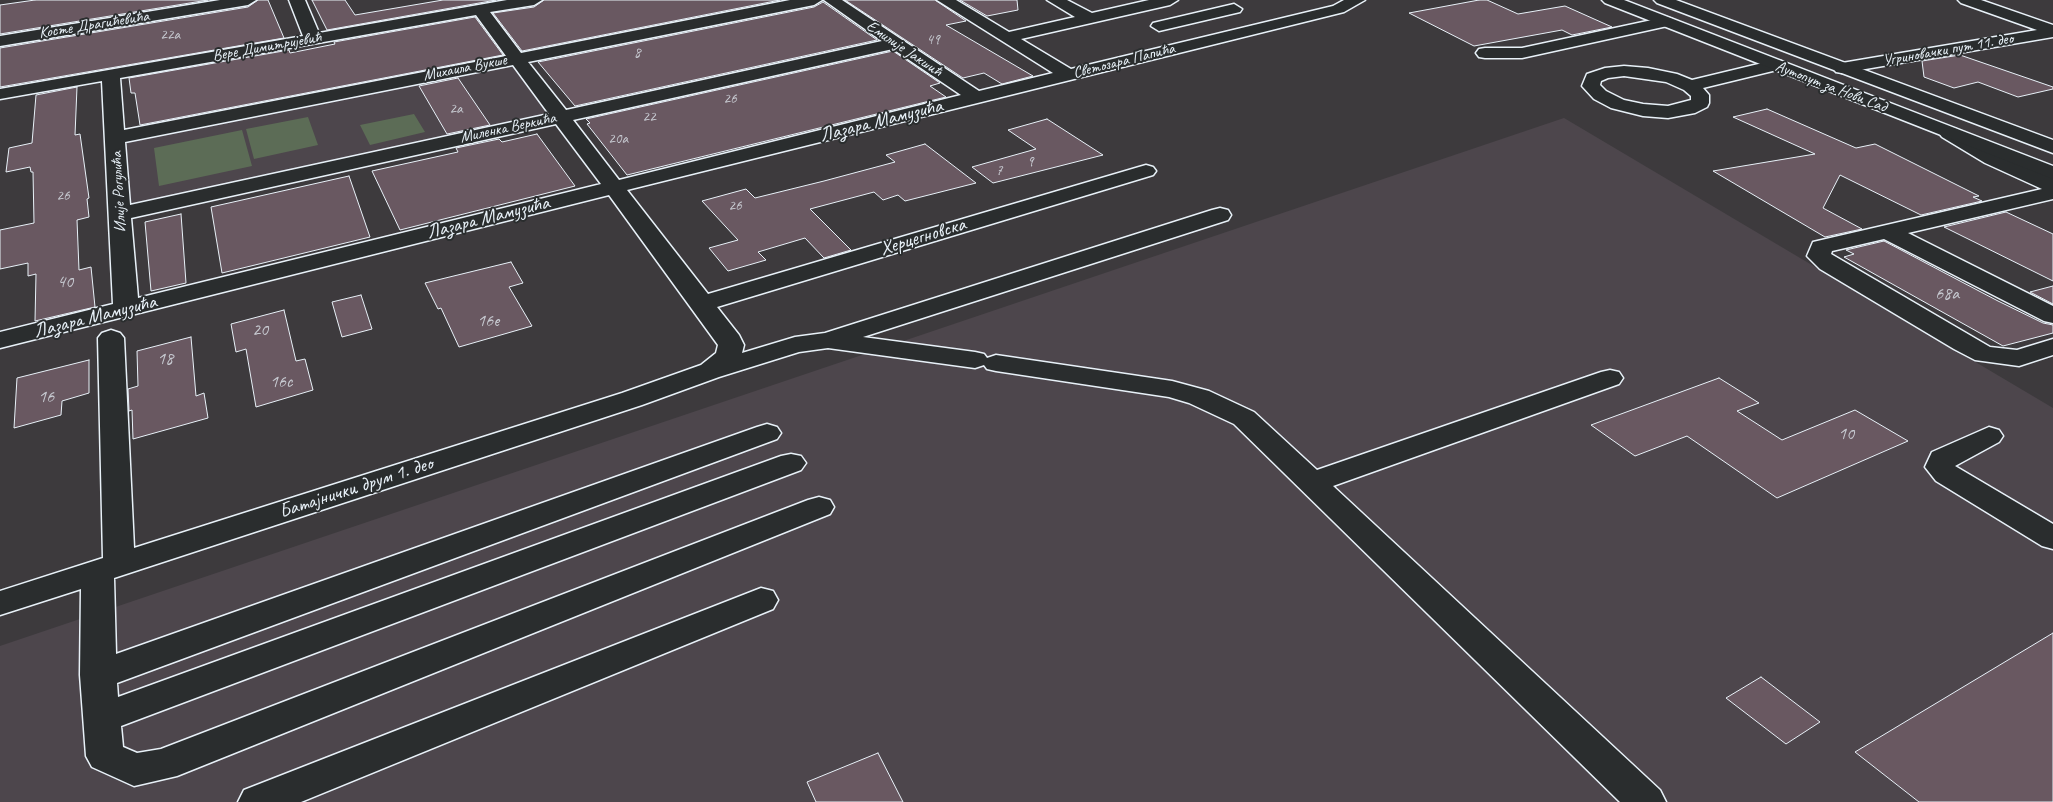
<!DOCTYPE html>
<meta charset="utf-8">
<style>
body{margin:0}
canvas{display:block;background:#3d3a3d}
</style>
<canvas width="2053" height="802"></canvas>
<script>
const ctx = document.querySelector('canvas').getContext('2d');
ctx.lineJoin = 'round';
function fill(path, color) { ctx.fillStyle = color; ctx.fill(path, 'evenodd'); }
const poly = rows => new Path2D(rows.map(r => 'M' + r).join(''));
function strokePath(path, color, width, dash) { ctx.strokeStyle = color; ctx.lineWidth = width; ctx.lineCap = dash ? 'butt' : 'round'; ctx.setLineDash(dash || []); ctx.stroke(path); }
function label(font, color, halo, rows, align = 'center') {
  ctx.font = font + ' Caveat,sans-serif'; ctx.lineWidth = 4; ctx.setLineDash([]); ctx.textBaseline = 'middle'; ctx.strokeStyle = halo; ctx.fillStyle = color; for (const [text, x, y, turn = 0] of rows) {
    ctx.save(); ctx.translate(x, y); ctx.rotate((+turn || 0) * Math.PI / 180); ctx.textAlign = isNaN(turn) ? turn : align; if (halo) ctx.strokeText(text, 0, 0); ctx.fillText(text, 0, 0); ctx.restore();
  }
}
const built = poly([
 [516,58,560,117,120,214,116,138],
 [1564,118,2053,408,2053,802,0,802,0,646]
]);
const green = poly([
 [414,114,425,132,370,145,360,125],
 [308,117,318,145,254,159,246,129],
 [242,130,252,166,159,186,154,148]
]);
const building = poly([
 [35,0,208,0,0,34,0,5,35,0],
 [258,0,268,0,284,38,0,87,0,48,248,7,258,0],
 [312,0,345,0,355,15,443,0,496,0,327,30,312,0],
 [544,0,780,0,522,51,493,13,534,7,544,0],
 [845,0,935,0,966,21,946,25,1033,76,1002,84,984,73,963,78,845,0],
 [960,0,1017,0,1018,10,987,16,960,0],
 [1479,0,1487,0,1518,14,1565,6,1612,27,1572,35,1562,30,1474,46,1409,13,1479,0],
 [823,2,877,40,575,106,538,62,814,7,823,2],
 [475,17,503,55,140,125,135,93,131,93,129,78,289,50,290,53,335,44,334,42,475,17],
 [893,51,940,83,930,86,946,97,627,175,587,124,590,123,586,119,893,51],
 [1960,55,2053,87,2053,89,2018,97,1978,82,1954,88,1924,77,1922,61,1960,55],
 [458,78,490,125,447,134,419,86,458,78],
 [77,87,75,135,80,134,89,198,87,199,89,217,77,220,79,270,91,267,95,307,35,321,36,274,28,276,28,263,0,269,0,230,34,223,33,172,31,172,30,167,6,172,9,148,32,143,36,95,77,87],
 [1767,109,1856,148,1875,144,1979,196,1973,197,1982,201,1921,215,1840,175,1823,208,1862,229,1825,237,1713,171,1815,154,1733,117,1767,109],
 [1047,119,1103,155,993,183,972,167,1036,149,1008,130,1047,119],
 [537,134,575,186,400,230,372,171,458,152,456,148,499,139,502,142,537,134],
 [925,144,976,183,905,201,898,195,883,200,874,192,810,209,851,250,824,258,805,238,758,252,766,260,728,271,709,248,738,240,702,201,746,189,755,198,824,181,895,162,886,155,925,144],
 [349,176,370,237,222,273,211,207,349,176],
 [2006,212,2053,234,2053,281,1944,227,2006,212],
 [181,214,186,283,151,291,145,222,181,214],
 [1884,241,1998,301,2043,323,2053,325,2053,333,2003,346,1844,257,1854,254,1846,250,1884,241],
 [511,262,523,283,509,287,532,326,459,347,441,308,438,309,425,283,511,262],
 [2053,286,2053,304,2030,292,2053,286],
 [361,295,372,329,342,337,332,302,361,295],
 [284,310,296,361,305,359,313,390,256,407,246,349,236,352,231,324,284,310],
 [191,337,196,396,204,393,208,418,133,439,132,410,129,411,128,389,138,386,137,351,191,337],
 [89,360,89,393,62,401,61,415,14,428,17,378,89,360],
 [1719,378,1759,403,1737,411,1782,440,1855,410,1908,441,1777,498,1687,436,1635,456,1591,425,1719,378],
 [2053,633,2053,802,1919,802,1855,752,2053,633],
 [1761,677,1820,722,1786,744,1726,698,1761,677],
 [878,753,903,802,816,802,807,782,878,753]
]);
const minor = poly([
 [220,0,256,0,248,5,0,46,0,36,220,0],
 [289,0,305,0,319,33,507,0,542,0,534,5,490,12,521,53,790,0,822,0,814,5,528,62,566,110,882,41,824,0,842,0,979,91,1053,73,937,0,956,0,1009,32,1075,17,1047,0,1067,0,1092,13,1149,0,1178,0,1170,5,1021,39,1071,69,1333,6,1344,0,1365,0,1344,12,627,190,708,294,1139,167,1146,165,1153,167,1156,171,1153,175,717,307,739,335,744,345,742,353,795,337,825,333,1212,210,1220,208,1228,210,1231,215,1228,220,863,337,975,352,984,354,987,358,996,355,1172,381,1209,391,1254,412,1317,470,1601,372,1610,370,1619,372,1623,378,1619,384,1333,486,1660,790,1666,802,1620,802,1234,424,1189,403,1169,397,996,371,987,369,984,365,975,368,828,348,799,352,719,377,642,405,114,578,116,654,757,427,767,424,777,427,781,433,777,439,117,683,118,697,781,456,791,454,801,456,806,463,801,470,121,726,123,747,137,753,161,749,808,500,819,497,830,500,834,507,830,514,177,776,134,786,92,767,86,756,80,675,81,589,0,615,0,591,103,558,98,338,102,333,111,330,120,333,124,338,134,548,622,393,701,365,716,353,718,345,609,195,0,348,0,332,113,304,102,81,0,99,0,89,303,36,289,0],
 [476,15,506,56,124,130,120,78,476,15],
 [893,49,961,95,619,180,573,120,893,49],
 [513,65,549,114,130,205,125,142,513,65],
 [556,124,601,184,138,298,131,218,556,124],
 [1958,0,1981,0,2053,25,2053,37,1842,73,1836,72,1833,68,1836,64,1842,63,2037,30,1961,3,1958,0],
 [1234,4,1242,9,1240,12,1159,31,1151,26,1153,23,1234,4],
 [1666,17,1672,19,1674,22,1672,25,1522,58,1485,58,1479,57,1476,53,1479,49,1485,48,1522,48,1666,17],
 [1775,60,1781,61,1784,65,1781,69,1703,88,1709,95,1709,103,1707,107,1695,113,1668,118,1643,116,1611,108,1594,99,1582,86,1587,74,1605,68,1624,66,1648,68,1677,74,1692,80,1775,60],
 [1624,76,1666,82,1684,90,1691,96,1691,100,1668,106,1643,104,1624,100,1606,91,1600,85,1601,81,1608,78,1624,76],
 [1949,127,1956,129,1999,155,2053,178,2053,199,1908,233,2053,306,2053,323,2044,321,1884,239,1832,251,1831,254,1990,347,2017,350,2053,339,2053,355,2019,366,1975,360,1954,349,1820,269,1807,256,1813,242,2042,189,1985,163,1942,137,1939,133,1942,129,1949,127],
 [1989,427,1999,430,2003,436,1999,442,1955,466,2053,524,2053,549,2042,546,1936,481,1925,467,1932,452,1989,427],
 [761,588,773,591,778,600,773,609,301,802,238,802,244,790,761,588]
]);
const major = poly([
 [1602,0,1624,0,2053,166,2053,179,1605,3,1602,0],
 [1654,0,1676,0,2053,140,2053,153,1657,3,1654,0]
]);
const farNumbernames = [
 ["22a",170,35],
 ["49",933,40],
 ["8",637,53],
 ["26",730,99],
 ["2a",456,109],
 ["22",649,117],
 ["20a",618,139],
 ["9",1030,162],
 ["7",999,171],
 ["26",63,196],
 ["26",735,206]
];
const farStreetnames = [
 ["Косте Драгићевића",94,25,-9],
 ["Вере Димитријевић",267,47,-10],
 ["Емилије Јакшић",904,49,34],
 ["Угриновачки пут 11. део",1948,50,-10],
 ["Светозара Папића",1124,61,-14],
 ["Михаила Вукше",465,68,-11],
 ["Аутопут за Нови Сад",1831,87,21],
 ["Миленка Веркића",508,128,-12],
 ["Илије Рогулића",119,192,-93]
];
const numberNames = [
 ["40",65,282],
 ["68a",1947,294],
 ["16e",488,321],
 ["20",260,330],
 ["18",165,359],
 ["16c",281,382],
 ["16",46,397],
 ["10",1846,434]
];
const streetNames = [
 ["Лазара Мамузића",881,121,-14],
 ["Лазара Мамузића",488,218,-14],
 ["Херцегновска",923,237,-17],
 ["Лазара Мамузића",95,317,-14],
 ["Батајнички друм 1. део",356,488,-18]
];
fill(built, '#4d464c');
fill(green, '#5c6c56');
fill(building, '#695861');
strokePath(building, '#e8f1f8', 1);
strokePath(minor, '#e8f1f8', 3);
strokePath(major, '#e8f1f8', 3);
fill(minor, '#2a2d2e');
fill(major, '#2a2d2e');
label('15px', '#c8cbd2', null, farNumbernames);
label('16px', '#e8f1f8', '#2a2d2e', farStreetnames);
label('18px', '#c8cbd2', null, numberNames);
label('20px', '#e8f1f8', '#2a2d2e', streetNames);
</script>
